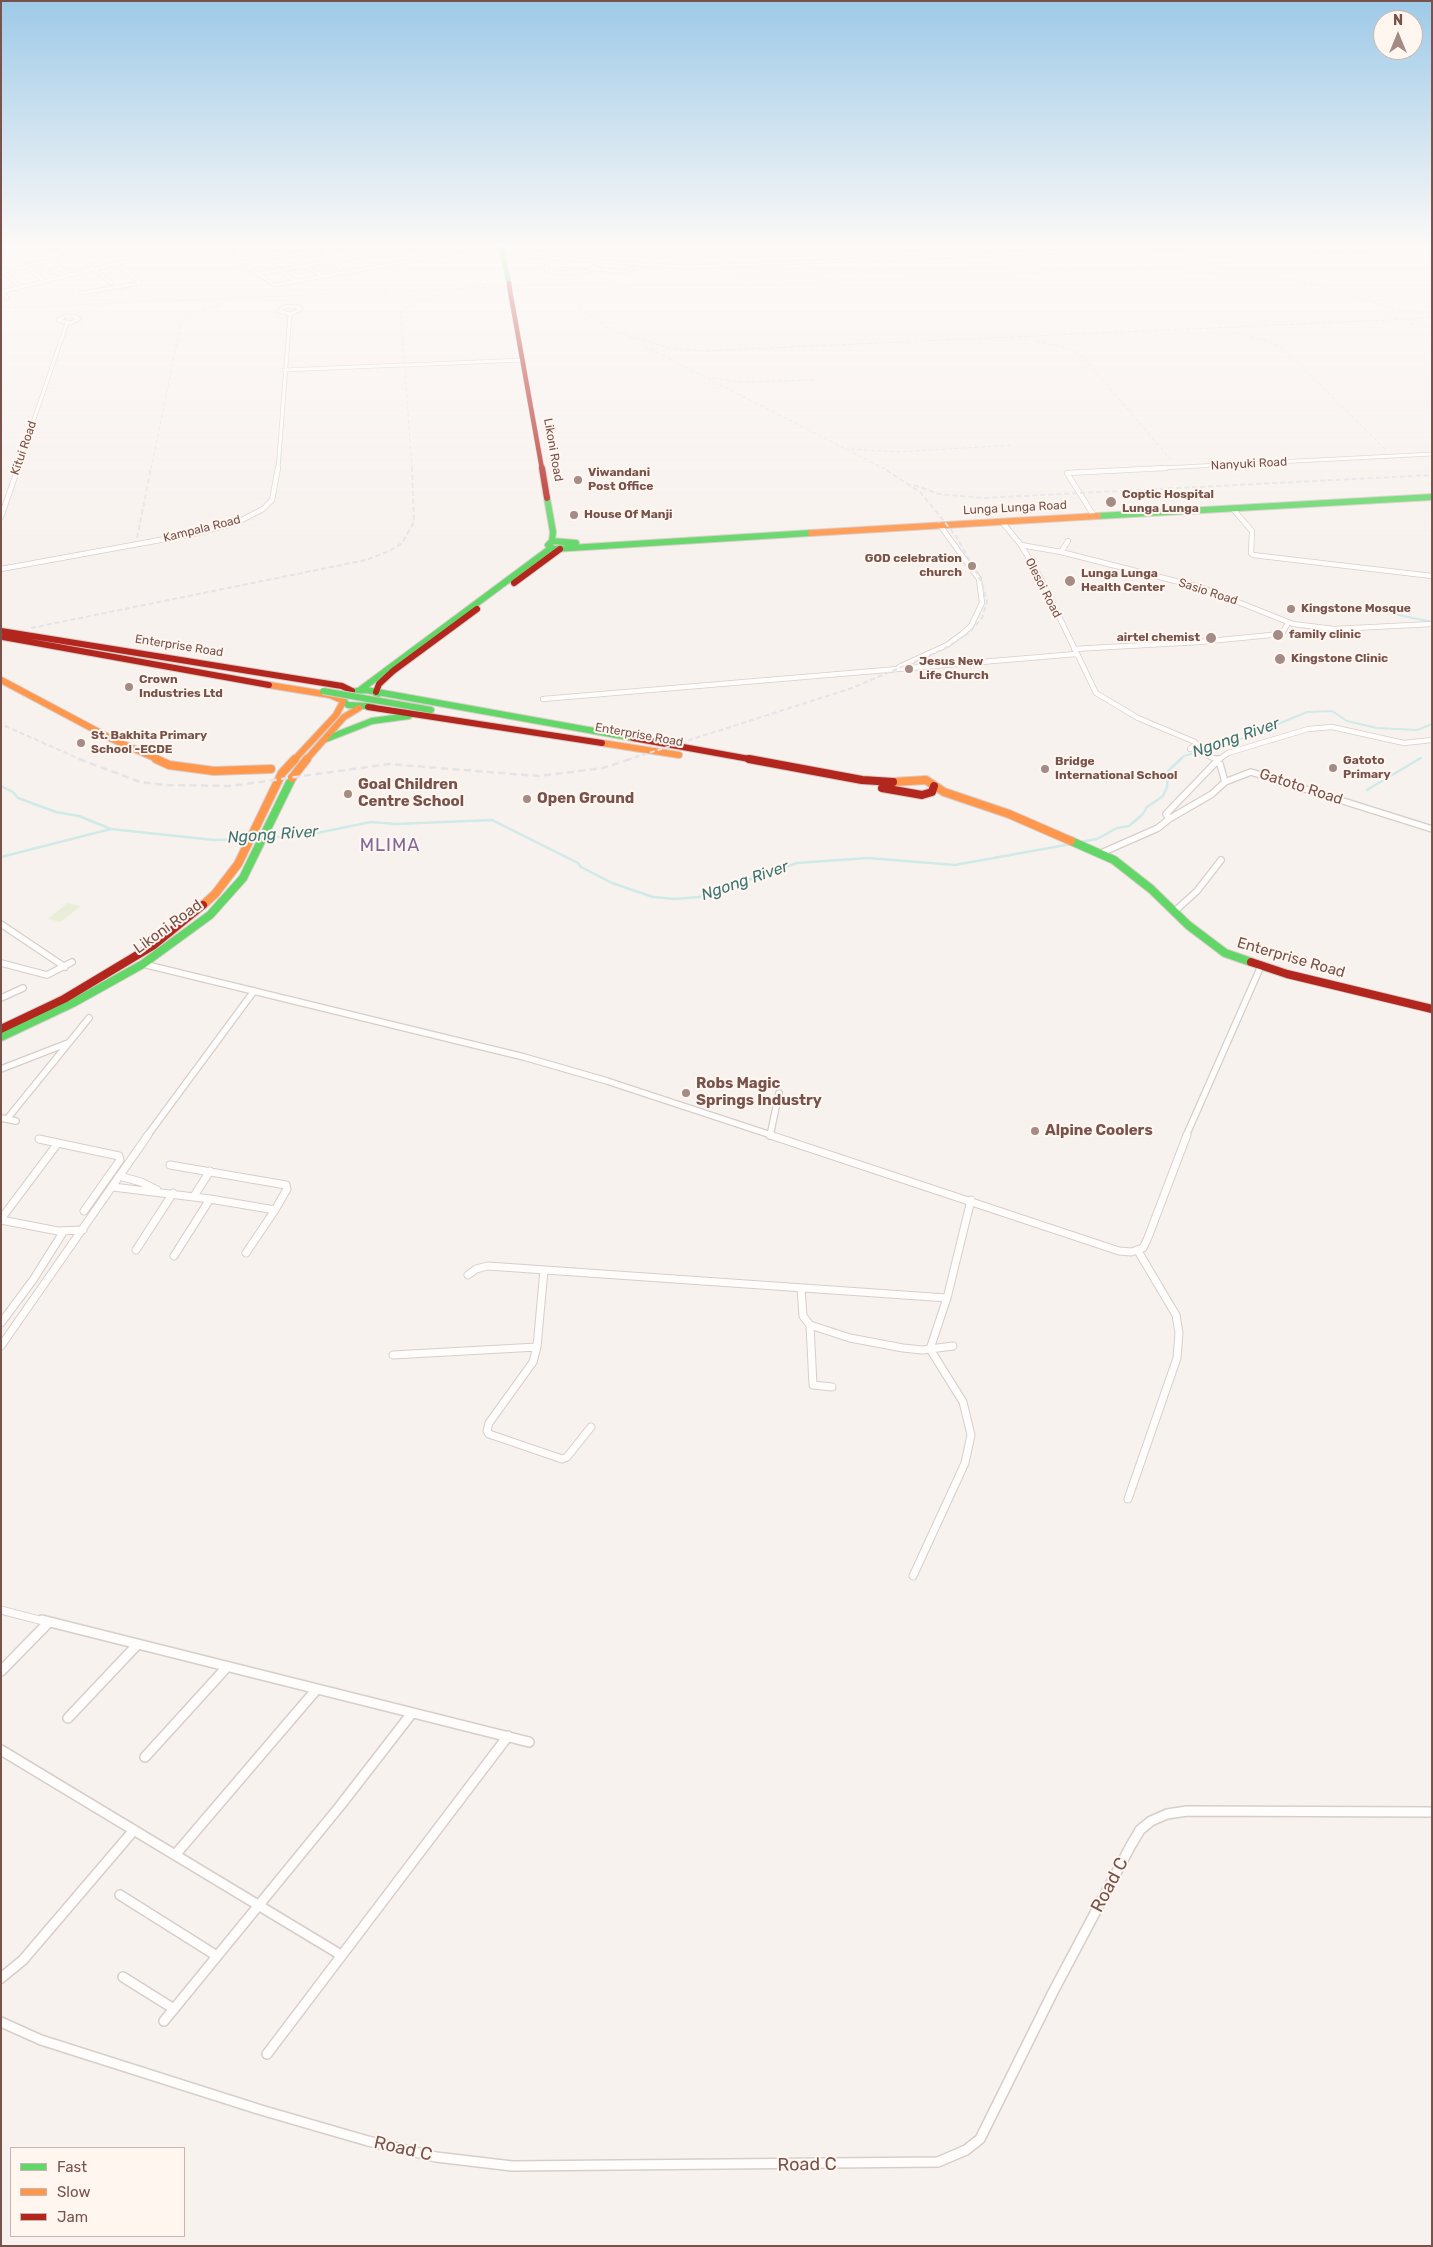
<!DOCTYPE html>
<style>
body{margin:0}
#map{position:relative;width:1433px;height:2247px;overflow:hidden;background:#f8f2ee;font-family:Rubik,sans-serif}
canvas{display:block}
.frame{position:absolute;inset:0;border:2px solid #78534c;pointer-events:none}
.legend{position:absolute;left:10px;top:2147px;width:175px;height:90px;box-sizing:border-box;background:#fff6f0;border:1px solid #c9b5ae;margin:0;padding:6px 9px;list-style:none;font-size:15px;color:#78534c}
.legend li{display:flex;align-items:center;gap:10px;height:25px}
.legend b{width:25px;border:1px solid #c9b5ae}
.north{position:absolute;left:1373px;top:10px;width:50px;height:50px;box-sizing:border-box;background:#fff6f0;border:1px solid #c9b5ae;border-radius:50%;rotate:0deg;font-size:14px;font-weight:700;line-height:20px;text-align:center;color:#78534c}
.north::after{content:'';display:block;margin:auto;width:18px;height:22px;background:#a58b85;clip-path:polygon(50% 0,100% 100%,50% 72%,0 100%)}
</style>
<div id="map">
<canvas width="1433" height="2247"></canvas>
<div class="frame"></div>
<ul class="legend">
<li><b style="height:6px;background:#63d668"></b>Fast</li>
<li><b style="height:6px;background:#ff974d"></b>Slow</li>
<li><b style="height:6px;background:#b3261e"></b>Jam</li>
</ul>
<div class="north">N</div>
</div>
<script>
const ctx = document.querySelector('canvas').getContext('2d');
ctx.lineJoin = 'round';
function fill(path, color) { ctx.fillStyle = color; ctx.fill(path, 'evenodd'); }
const poly = rows => new Path2D(rows.map(r => 'M' + r).join(''));
function strokePath(path, color, width, dash) { ctx.strokeStyle = color; ctx.lineWidth = width; ctx.lineCap = dash ? 'butt' : 'round'; ctx.setLineDash(dash || []); ctx.stroke(path); }
function label(font, color, halo, rows, align = 'center') {
  ctx.font = font + ' Rubik,sans-serif'; ctx.lineWidth = 4; ctx.setLineDash([]); ctx.textBaseline = 'middle'; ctx.strokeStyle = halo; ctx.fillStyle = color; for (const [text, x, y, turn = 0] of rows) {
    ctx.save(); ctx.translate(x, y); ctx.rotate((+turn || 0) * Math.PI / 180); ctx.textAlign = isNaN(turn) ? turn : align; if (halo) ctx.strokeText(text, 0, 0); ctx.fillText(text, 0, 0); ctx.restore();
  }
}
const green = poly([
 [58,243,117,243,64,256,42,246],
 [67,903,81,906,61,922,48,919]
]);
const streamFar1 = poly([
 [1380,611,1432,622],
 [1179,760,1184,756,1244,738,1307,712,1332,711,1347,721,1377,728,1417,730,1432,724],
 [1417,760,1421,758]
]);
const stream = poly([
 [1,786,13,792,18,798,56,812,79,816,111,829,214,840,248,839],
 [1367,790,1419,759],
 [265,838,307,835,371,822,396,824,492,820,578,863,581,867,612,883,653,897,675,899,699,897,797,863,868,858,955,865,1071,844],
 [1081,842,1097,839,1117,828,1129,826,1143,814,1147,807,1163,796,1167,787,1168,771,1181,759],
 [1,857,111,829]
]);
const streetFar4 = poly([
 [154,243,165,251],
 [211,243,275,285,454,253,443,245,404,243],
 [241,243,297,282],
 [301,243,348,273],
 [726,243,722,251,727,266],
 [737,243,799,246],
 [800,243,800,250,835,253,843,261],
 [918,243,926,257],
 [943,243,943,247,952,256],
 [1038,243,1047,252],
 [157,245,169,243],
 [540,245,559,243],
 [1,246,17,243],
 [2,246,42,279],
 [552,251,564,247,567,243],
 [223,252,280,243],
 [1,253,46,243],
 [76,254,111,283],
 [506,255,685,267,1268,243],
 [549,258,546,264,547,270,555,273,587,271,602,262],
 [51,260,69,275],
 [580,260,593,245,587,243],
 [241,263,363,243],
 [651,265,666,243],
 [306,266,324,277],
 [593,269,629,272,633,268],
 [2,271,20,286],
 [1,272,125,243],
 [50,273,61,268],
 [257,274,421,246],
 [1,292,200,243],
 [1,293,7,298],
 [81,293,141,283,117,263],
 [296,306,301,309,290,314,279,311,284,307,296,306],
 [65,316,74,316,79,319,70,323,58,320,65,316],
 [407,365,522,360],
 [284,370,402,365],
 [17,469,67,323],
 [278,469,290,314],
 [1142,469,1432,454]
]);
const streetFar3 = poly([
 [1232,508,1252,531,1251,553,1253,555,1432,576],
 [1094,516,1067,473,1166,468],
 [1,517,18,468],
 [1002,522,1021,545,1040,577,1096,693,1138,718,1195,742,1196,744,1190,749],
 [1021,545,1061,552,1203,588,1293,624,1334,629,1432,624],
 [1061,552,1068,541],
 [1,569,193,534,236,523,263,509,272,500,278,468],
 [1074,649,1199,642,1271,635,1283,632,1288,623],
 [899,667,947,645,962,634,971,626,982,603,979,579,939,524],
 [543,699,1076,654],
 [1201,753,1218,760],
 [1218,760,1228,753,1308,729,1332,727,1404,743,1432,740]
]);
const streetFar2 = poly([
 [1216,759,1218,760],
 [1216,762,1220,764,1225,782],
 [1169,819,1166,814,1219,759],
 [1099,854,1158,828,1169,819,1212,794,1225,782,1251,772,1432,829],
 [1175,911,1197,891,1221,860],
 [1,924,65,967],
 [1,963,47,975,72,962],
 [143,964,524,1057,607,1081,774,1136],
 [1,998,23,988],
 [1,1069,68,1043],
 [1,1118,16,1121],
 [7,1119,89,1018],
 [147,1136,254,991],
 [770,1136,779,1093],
 [1186,1136,1261,966]
]);
const streetFar1 = poly([
 [770,1135,1119,1251,1131,1252,1143,1248,1147,1240,1187,1135],
 [39,1139,119,1156,120,1160,84,1211],
 [170,1165,286,1185,287,1189,275,1210,246,1253],
 [119,1176,141,1182,157,1190],
 [113,1187,210,1199,275,1210],
 [194,1196,210,1171],
 [1,1219,58,1143],
 [1,1220,58,1231,83,1230],
 [136,1250,173,1193],
 [174,1256,210,1199],
 [544,1270,537,1347,533,1362,489,1423,487,1431,489,1434,562,1459,567,1457,591,1427],
 [468,1275,476,1269,488,1266,947,1298,971,1200],
 [801,1288,803,1316,810,1325,850,1338,903,1348,922,1350,953,1346],
 [1,1323,33,1280,62,1234],
 [810,1325,813,1385,832,1387],
 [1,1346,148,1135],
 [393,1355,537,1347],
 [1128,1499,1177,1358,1179,1333,1176,1315,1138,1251],
 [913,1576,965,1463,971,1435,963,1402,930,1349,947,1298],
 [1,1610,47,1622]
]);
const street = poly([
 [42,1620,529,1742],
 [1,1671,49,1622],
 [68,1718,137,1645],
 [1,1750,341,1955],
 [145,1757,226,1668],
 [175,1855,316,1690],
 [120,1895,217,1956],
 [123,1977,174,2009],
 [1,1978,23,1960,134,1830],
 [164,2021,340,1806,412,1713],
 [1,2022,41,2040,261,2110,368,2141,436,2157,512,2166,938,2162,966,2150,980,2139,1053,1992,1130,1847,1140,1830,1151,1821,1167,1814,1187,1811,1432,1812],
 [267,2054,508,1736]
]);
const fastFar2 = poly([
 [500,243,509,283]
]);
const fastFar1 = poly([
 [547,498,553,532,552,541,548,545,554,549,811,533],
 [1098,516,1432,497],
 [552,541,576,543],
 [360,690,551,548],
 [376,693,378,700,365,706,348,705,342,700,349,692,366,690,633,738],
 [397,704,431,710],
 [326,739,372,721,409,716]
]);
const fast = poly([
 [1071,841,1114,860,1151,889,1188,925,1225,953,1251,962],
 [1,1037,73,1003,143,964,210,915,243,878,292,778]
]);
const slowFar1 = poly([
 [811,533,1098,516],
 [1,680,112,739,159,760],
 [269,685,330,695,342,700],
 [602,743,679,755],
 [294,760,336,715,343,702],
 [306,760,344,717,359,708]
]);
const slow = poly([
 [156,759,169,765,214,771,271,769],
 [292,778,307,759],
 [893,782,926,780,944,792,1009,814,1071,841],
 [203,905,215,894,238,864,282,773,295,759]
]);
const jamFar2 = poly([
 [510,291,542,469]
]);
const jamFar1 = poly([
 [542,468,547,498],
 [514,583,560,549],
 [1,631,342,686,352,691],
 [3,637,269,685],
 [376,692,379,684,393,671,477,609],
 [368,707,602,743],
 [633,738,755,760]
]);
const jam = poly([
 [749,759,862,780,893,782],
 [882,788,922,795,932,792,934,786],
 [1251,962,1287,974,1432,1009],
 [1,1029,64,999,154,945,203,905]
]);
const railFar2 = poly([
 [1293,254,1432,249],
 [1147,260,1269,254],
 [1302,260,781,284,645,284,591,292,578,302,578,307,610,329,628,336,670,348,703,351,1432,318],
 [1187,272,1283,278,1313,284,1397,309,1424,314],
 [743,277,1038,264],
 [1,308,613,282],
 [1410,324,1432,327],
 [1231,332,1274,343,1287,352,1386,450],
 [1036,341,1066,348,1082,356,1173,462],
 [644,346,885,469],
 [713,378,740,382,815,380],
 [851,449,897,452,1013,445],
 [151,469,181,323,186,316,222,303],
 [412,469,401,316,403,310,413,303,440,295]
]);
const railFar1 = poly([
 [914,485,939,494,983,498,1432,475],
 [137,538,151,468],
 [31,628,366,560,389,551,402,543,414,522,412,468],
 [5,726,82,760],
 [627,760,852,688,944,649,969,633,982,618,987,602,982,583,956,536,920,492,883,468]
]);
const rail = poly([
 [79,759,140,782,165,785,231,786,389,764,539,776,603,768,630,759]
]);
const streetBridge = poly([
 [402,365,407,365]
]);
const fastBridge = poly([
 [323,691,397,704]
]);
const jamBridge = poly([
 [509,283,510,291]
]);
const markers = [
 [578,480,5,"#a58b85"],
 [1111,502,6,"#a58b85"],
 [574,515,5,"#a58b85"],
 [972,566,5,"#a58b85"],
 [1070,581,6,"#a58b85"],
 [1291,609,5,"#a58b85"],
 [1278,635,6,"#a58b85"],
 [1211,638,6,"#a58b85"],
 [1280,659,6,"#a58b85"],
 [909,669,5,"#a58b85"],
 [129,687,5,"#a58b85"],
 [81,743,5,"#a58b85"],
 [1333,768,5,"#a58b85"],
 [1045,769,5,"#a58b85"],
 [348,794,5,"#a58b85"],
 [527,799,5,"#a58b85"],
 [686,1093,5,"#a58b85"],
 [1035,1131,5,"#a58b85"]
];
const farStreetnames = [
 ["Kitui Road",24,448,-71],
 ["Likoni Road",553,450,80],
 ["Nanyuki Road",1249,464,-3],
 ["Lunga Lunga Road",1015,508,-3],
 ["Kampala Road",202,529,-14],
 ["Olesoi Road",1043,588,63],
 ["Sasio Road",1208,592,18],
 ["Enterprise Road",179,646,9],
 ["Enterprise Road",639,735,10]
];
const farPoinames = [
 ["Viwandani",588,473],
 ["Post Office",588,487],
 ["Coptic Hospital",1122,495],
 ["Lunga Lunga",1122,509],
 ["House Of Manji",584,515],
 ["GOD celebration",962,559,"right"],
 ["church",962,573,"right"],
 ["Lunga Lunga",1081,574],
 ["Health Center",1081,588],
 ["Kingstone Mosque",1301,609],
 ["family clinic",1289,635],
 ["airtel chemist",1200,638,"right"],
 ["Kingstone Clinic",1291,659],
 ["Jesus New",919,662],
 ["Life Church",919,676],
 ["Crown",139,680],
 ["Industries Ltd",139,694],
 ["St. Bakhita Primary",91,736],
 ["School -ECDE",91,750],
 ["Gatoto",1343,761],
 ["Primary",1343,775],
 ["Bridge",1055,762],
 ["International School",1055,776]
];
const poiNames = [
 ["Goal Children",358,785],
 ["Centre School",358,802],
 ["Open Ground",537,799],
 ["Robs Magic",696,1084],
 ["Springs Industry",696,1101],
 ["Alpine Coolers",1045,1131]
];
const streetNames = [
 ["Gatoto Road",1301,787,18],
 ["Likoni Road",168,927,-36],
 ["Enterprise Road",1291,958,16]
];
const waterNames = [
 ["Ngong River",1236,738,-19],
 ["Ngong River",273,835,-4],
 ["Ngong River",745,881,-19]
];
const quarterNames = [
 ["MLIMA",390,846]
];
const nearStreetnames = [
 ["Road C",1110,1885,-62],
 ["Road C",403,2149,13],
 ["Road C",807,2165,-1]
];
fill(green, '#e9eed9');
strokePath(streamFar1, '#cfeae8', 2);
strokePath(stream, '#cfeae8', 2.5);
strokePath(streetFar4, '#d7ceca', 4.5);
strokePath(streetFar3, '#d7ceca', 6);
strokePath(streetFar2, '#d7ceca', 8);
strokePath(streetFar1, '#d7ceca', 9);
strokePath(street, '#d7ceca', 12);
strokePath(fastFar2, '#d8cdca', 5.5);
strokePath(fastFar1, '#d8cdca', 8);
strokePath(fast, '#d8cdca', 10);
strokePath(slowFar1, '#d8cdca', 8);
strokePath(slow, '#d8cdca', 10);
strokePath(jamFar2, '#d8cdca', 5.5);
strokePath(jamFar1, '#d8cdca', 8);
strokePath(jam, '#d8cdca', 10);
strokePath(streetFar4, '#fefdfc', 3);
strokePath(streetFar3, '#fefdfc', 4.5);
strokePath(streetFar2, '#fefdfc', 5.5);
strokePath(streetFar1, '#fefdfc', 7);
strokePath(street, '#fefdfc', 9);
strokePath(fastFar2, '#63d668', 4.5);
strokePath(fastFar1, '#63d668', 6);
strokePath(fast, '#63d668', 8);
strokePath(slowFar1, '#ff974d', 6);
strokePath(slow, '#ff974d', 8);
strokePath(jamFar2, '#b3261e', 4.5);
strokePath(jamFar1, '#b3261e', 6);
strokePath(jam, '#b3261e', 8);
strokePath(railFar2, '#e4e3e6', 1, [4, 2.5]);
strokePath(railFar1, '#e4e3e6', 2, [5, 3]);
strokePath(rail, '#e4e3e6', 2.5, [7, 4.5]);
strokePath(streetBridge, '#d7ceca', 4.5, []);
strokePath(fastBridge, '#d8cdca', 8, []);
strokePath(jamBridge, '#d8cdca', 5.5, []);
strokePath(streetBridge, '#fefdfc', 3);
strokePath(fastBridge, '#63d668', 6);
strokePath(jamBridge, '#b3261e', 4.5);
const sky = ctx.createLinearGradient(0, 0, 0, 557);
sky.addColorStop(0, '#9ecae8');
sky.addColorStop(0.44, '#fcf9f7');
sky.addColorStop(1, '#fcf9f700');
ctx.fillStyle = sky;
ctx.fillRect(0, 0, 1433, 557);
for (const [x, y, r, color] of markers) { const dot = new Path2D(); dot.arc(x, y, r, 0, 2 * Math.PI); ctx.fillStyle = color; ctx.fill(dot); strokePath(dot, '#fff6f0', 2); }
label('12px', '#78534c', '#fff6f0', farStreetnames);
label('bold 12px', '#78534c', '#fff6f0', farPoinames, 'left');
label('bold 15px', '#78534c', '#fff6f0', poiNames, 'left');
label('15px', '#78534c', '#fff6f0', streetNames);
label('italic 16px', '#3c7674', '#fff6f0', waterNames);
ctx.letterSpacing = '1px';
label('18px', '#80689b', '#fff6f0', quarterNames);
ctx.letterSpacing = '0px';
label('18px', '#78534c', '#fff6f0', nearStreetnames);
</script>
